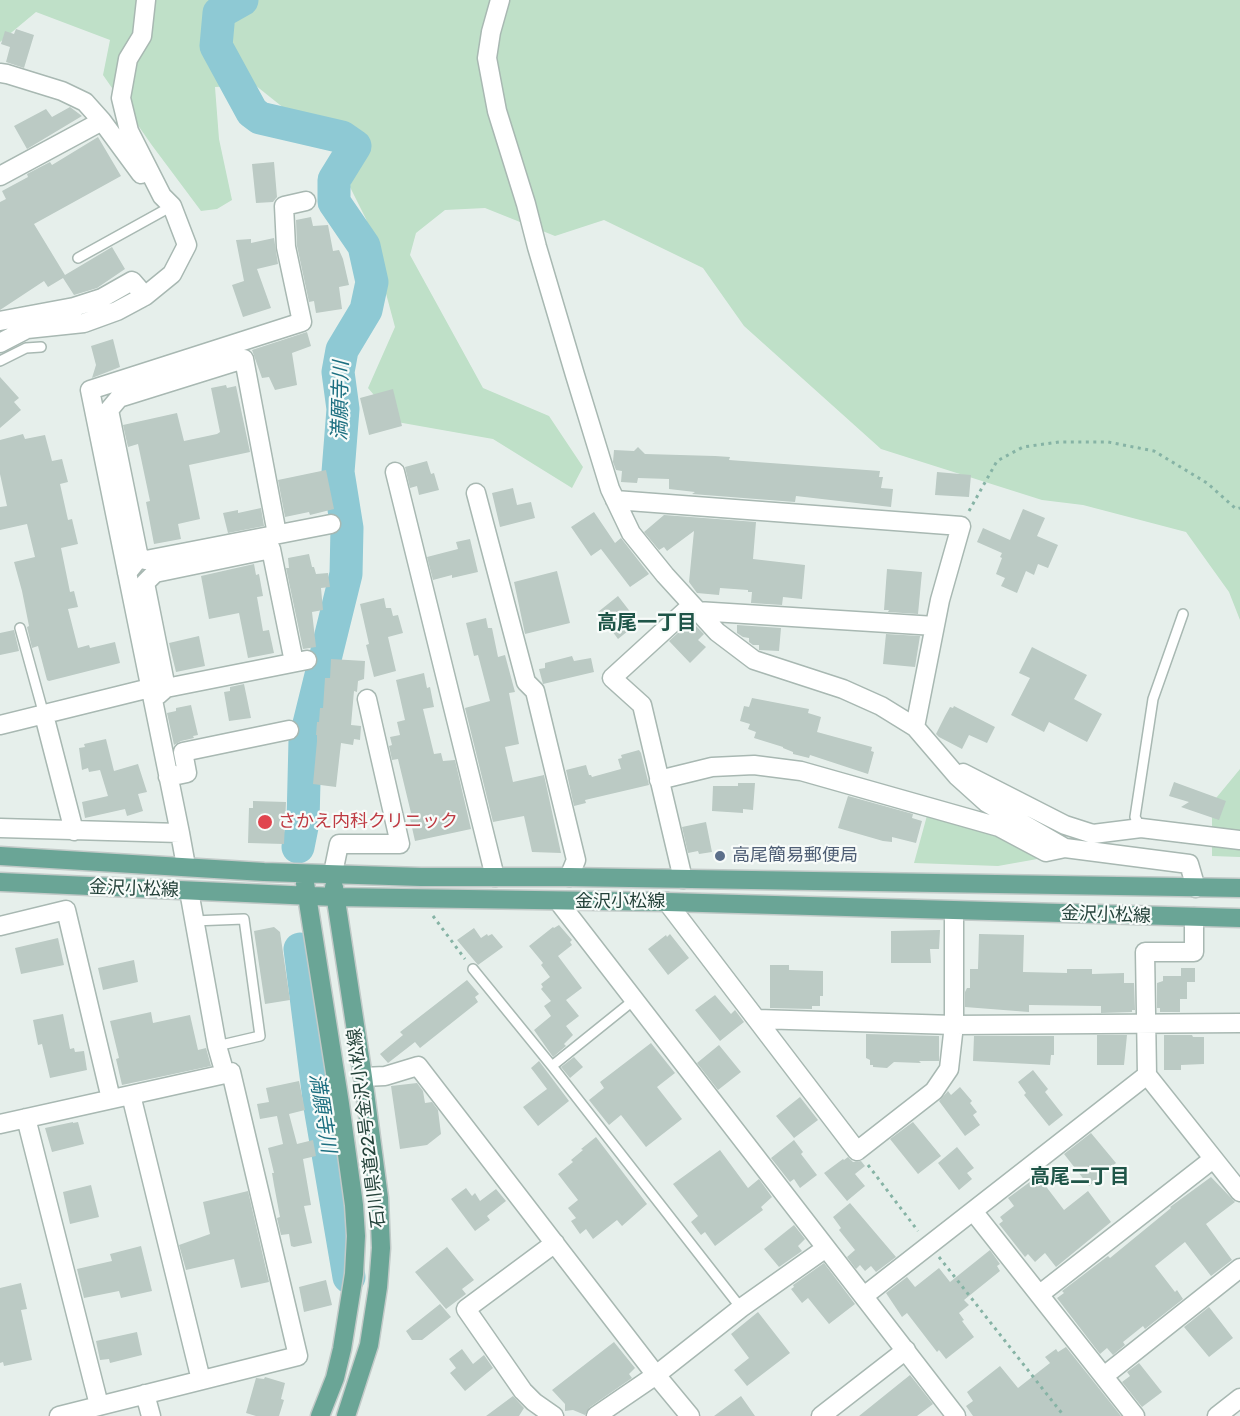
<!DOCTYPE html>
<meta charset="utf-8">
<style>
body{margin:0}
canvas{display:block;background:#e6efeb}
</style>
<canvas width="1240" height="1416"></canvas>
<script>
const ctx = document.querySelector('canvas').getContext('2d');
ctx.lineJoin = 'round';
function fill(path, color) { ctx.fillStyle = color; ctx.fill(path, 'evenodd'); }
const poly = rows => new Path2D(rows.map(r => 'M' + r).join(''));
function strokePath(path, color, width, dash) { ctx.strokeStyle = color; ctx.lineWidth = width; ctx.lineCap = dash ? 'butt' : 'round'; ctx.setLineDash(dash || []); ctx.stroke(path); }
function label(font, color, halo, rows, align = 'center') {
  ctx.font = font + ' Rubik,"Noto Sans JP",sans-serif'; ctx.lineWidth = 4.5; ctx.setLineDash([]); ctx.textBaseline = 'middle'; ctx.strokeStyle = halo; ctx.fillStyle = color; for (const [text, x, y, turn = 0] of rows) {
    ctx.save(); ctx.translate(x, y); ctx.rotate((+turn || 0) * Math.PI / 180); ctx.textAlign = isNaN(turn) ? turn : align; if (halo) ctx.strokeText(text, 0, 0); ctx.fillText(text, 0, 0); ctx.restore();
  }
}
const green = poly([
 [0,0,1240,0,1240,620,1229,592,1186,532,1083,505,1042,500,881,449,744,326,703,268,604,220,555,236,485,208,445,210,416,233,410,255,483,388,549,416,583,467,572,488,493,439,397,422,368,388,395,327,366,219,350,187,356,127,295,117,255,85,215,87,219,139,232,200,217,209,201,211,151,144,103,75,110,40,36,12,0,42],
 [1240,769,1240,857,1212,856,1212,803],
 [928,812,1003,835,1043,858,998,866,914,863]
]);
const river = poly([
 [242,0,219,13,216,46,252,112,260,118,342,137,355,146,334,180,334,202,364,246,372,282,366,310,342,350,338,372,343,409,338,472,347,528,346,574,305,740,303,822,298,847],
 [300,949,320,1107,349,1277]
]);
const building = poly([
 [16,29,34,35,24,68,6,62,10,47,1,44,5,31,14,34],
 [70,107,82,116,27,149,14,126,46,109,52,117],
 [98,137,121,176,34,224,65,275,112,247,125,269,97,288,74,295,63,278,48,287,44,281,0,310,0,202,6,199,2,191,28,177,27,174,50,162,52,165],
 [274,162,277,197,273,202,256,203,252,164],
 [311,217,313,226,328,225,333,251,339,250,343,259,349,285,339,287,342,309,316,313,314,301,309,302,297,246,296,220],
 [274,238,278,264,257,269,271,308,243,317,232,285,244,281,236,240,251,239,251,243],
 [307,332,311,346,292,353,297,385,275,390,269,377,262,378,252,350],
 [113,339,120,367,92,378,96,365,91,346],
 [0,377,19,398,14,402,21,410,0,428],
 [226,385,227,388,236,386,250,452,189,465,200,519,178,524,181,539,154,544,146,502,150,501,138,444,128,447,123,425,177,413,184,441,217,434,220,432,211,388],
 [393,389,402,426,369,435,360,398],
 [23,434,25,439,45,435,52,461,62,459,68,482,60,484,68,520,72,519,78,544,61,548,70,592,74,591,78,607,68,609,78,648,89,645,90,648,115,642,120,663,49,681,47,680,38,646,32,648,27,627,29,626,22,591,14,562,35,557,27,524,0,530,0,507,7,506,0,474,0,440],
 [638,447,645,454,715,456,730,457,729,460,880,471,879,477,883,477,881,488,893,489,891,507,796,496,795,502,692,494,695,492,669,489,669,479,638,478,637,483,621,482,622,471,616,470,613,462,614,450,634,451],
 [427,461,431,474,434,473,439,490,419,495,417,486,410,488,405,467],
 [326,470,334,509,310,515,309,512,285,517,278,480],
 [937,472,971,475,969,497,935,495],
 [513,488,517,505,531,502,535,518,500,527,492,493],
 [261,508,264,526,228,533,223,513,238,510,238,513],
 [1023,509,1045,518,1037,536,1058,545,1048,568,1038,564,1034,575,1026,571,1017,593,1001,586,1005,578,996,574,1002,558,1000,557,1002,553,977,542,983,528,1010,540],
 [594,512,615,543,621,538,649,574,630,587,601,549,591,556,571,527],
 [664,515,756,522,753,559,805,565,802,599,783,597,782,605,751,603,752,592,748,592,748,590,720,588,719,595,697,593,689,582,694,531,667,551,664,547,659,550,644,532],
 [470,539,478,572,452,578,452,575,433,580,427,557,458,549,456,542],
 [309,554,312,567,314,567,316,574,328,573,330,587,321,588,323,610,312,612,316,647,303,649,286,568,289,568,288,558],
 [254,564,256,575,259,574,263,596,257,597,263,631,269,630,274,653,248,658,239,613,209,619,201,576],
 [887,569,922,572,918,614,888,612,889,610,884,610],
 [557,571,570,623,525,634,514,582],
 [618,596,635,618,630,622,632,625,627,629,628,631,618,639,598,612],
 [384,598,386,608,391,608,393,616,398,615,403,633,388,637,396,671,374,677,366,645,369,644,360,604],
 [486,618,488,628,492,628,498,657,505,655,515,692,509,693,519,744,505,747,513,782,544,775,561,853,532,852,524,816,493,822,465,708,490,701,478,655,474,656,466,623],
 [691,621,704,634,698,640,706,647,690,663,669,641],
 [737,625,781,628,779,651,759,650,759,645,753,645,749,642,749,638,743,637,737,633],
 [14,630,19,651,0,655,0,633],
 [886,634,920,636,915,667,883,664],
 [199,636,205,666,176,672,169,643],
 [1032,647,1087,675,1074,699,1102,714,1087,742,1049,722,1044,732,1011,715,1030,678,1019,673],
 [572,656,574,661,591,658,594,672,543,684,539,669,545,668,545,663],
 [331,659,365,661,364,679,358,681,357,692,354,691,351,725,361,726,360,740,354,739,353,745,341,743,336,787,313,784,317,741,317,735,316,735,317,722,319,722,320,708,323,708,325,678,330,678],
 [424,673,427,688,430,687,434,707,423,709,434,754,441,753,443,761,455,760,471,829,415,841,409,814,411,813,398,759,392,760,389,746,392,745,390,737,400,735,397,722,405,720,396,680],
 [244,684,251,718,229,721,224,692,230,691,230,687],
 [752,698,809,709,808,713,821,717,817,732,872,747,871,751,874,752,868,774,810,755,809,758,793,754,793,752,783,748,783,747,754,738,756,732,748,729,750,724,740,721,744,706,749,707],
 [191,705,198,735,193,736,194,738,181,741,174,745,167,713,176,711,176,708],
 [954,706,995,727,987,743,969,735,962,749,939,737,936,734,945,716,950,707,953,708],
 [106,739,114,771,138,764,147,792,138,794,143,811,127,816,125,809,85,818,82,802,108,796,100,770,89,772,88,768,82,770,79,748,85,747,84,744],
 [639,750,641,753,649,785,585,800,586,803,574,806,566,770,586,765,589,775,591,775,592,777,621,769,618,759,622,758,621,755],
 [1174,782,1226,801,1219,820,1181,807,1189,802,1169,796],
 [738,783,755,783,753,810,743,809,743,813,712,811,713,786,738,786],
 [848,796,913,814,912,818,922,821,916,843,892,837,892,842,883,841,838,828],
 [253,801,286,802,284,844,248,843,249,808,253,808],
 [706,822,712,852,699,854,698,851,688,853,682,827],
 [559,925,572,940,570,942,572,945,558,956,582,988,566,1000,579,1016,566,1026,573,1035,564,1044,566,1046,553,1057,534,1030,551,1016,544,1006,551,1001,541,989,543,987,541,984,550,977,541,965,543,963,529,946,553,927,554,928],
 [274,927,280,932,290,1000,265,1004,254,931],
 [474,928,481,938,487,934,488,936,492,934,503,947,478,965,457,940],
 [940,930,939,949,930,949,931,963,891,963,891,931],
 [670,934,689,958,668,975,648,949,666,935,667,937],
 [979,934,1024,935,1023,972,1067,973,1067,969,1092,969,1092,974,1124,973,1124,983,1134,983,1135,1010,1132,1010,1132,1012,1101,1013,1101,1006,1029,1005,1029,1012,965,1007,965,992,967,988,970,988,970,969,978,969],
 [58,938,64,965,21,974,15,948],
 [134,960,138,982,103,990,98,968],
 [770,965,789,965,789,970,823,971,823,996,820,996,820,1006,812,1006,812,1009,770,1008],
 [1181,968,1195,968,1195,982,1187,982,1187,999,1180,999,1180,1012,1160,1012,1160,1008,1157,1008,1157,983,1163,981,1163,976,1181,976],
 [467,980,479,994,475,997,478,1002,420,1048,415,1042,388,1063,380,1054,403,1035,400,1032],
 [715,995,731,1014,735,1010,744,1022,720,1041,695,1010],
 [151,1012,153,1023,190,1015,198,1050,206,1048,211,1066,122,1085,116,1059,119,1058,110,1021],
 [63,1014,70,1049,74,1048,75,1052,84,1051,87,1070,50,1078,42,1044,38,1045,33,1020],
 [866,1034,939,1036,939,1061,919,1061,921,1063,894,1062,887,1068,873,1067,873,1065,870,1065,870,1060,866,1058],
 [1097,1035,1127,1035,1124,1065,1097,1065],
 [1164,1035,1192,1035,1193,1037,1204,1037,1204,1064,1181,1065,1181,1070,1164,1070],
 [974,1036,1054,1036,1054,1055,1051,1055,1050,1065,973,1061],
 [651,1043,675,1073,657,1087,682,1119,646,1147,621,1115,609,1125,589,1100,604,1088,600,1082],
 [719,1045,741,1072,718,1090,697,1063],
 [574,1057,583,1067,570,1078,561,1067],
 [539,1061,569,1101,538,1126,523,1107,547,1089,531,1068],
 [1033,1070,1048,1089,1045,1092,1063,1115,1049,1126,1024,1095,1026,1093,1018,1082],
 [299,1081,305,1110,289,1114,297,1144,313,1140,316,1156,303,1159,311,1205,304,1206,312,1243,294,1247,291,1246,289,1234,281,1235,277,1218,280,1217,274,1185,272,1173,274,1173,268,1148,283,1144,277,1116,260,1119,257,1104,269,1102,266,1088],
 [417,1083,423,1091,425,1103,432,1102,438,1110,441,1134,427,1145,400,1149,391,1086],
 [960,1087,972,1101,970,1103,977,1112,973,1115,980,1125,965,1136,939,1101,948,1091,951,1095],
 [800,1097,818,1120,794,1138,776,1116],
 [73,1122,73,1123,78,1122,84,1144,52,1152,45,1128],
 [913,1122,941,1156,918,1174,890,1139],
 [1091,1133,1116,1163,1089,1186,1064,1154],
 [596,1137,647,1204,622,1226,617,1220,593,1239,586,1229,580,1234,571,1221,576,1218,568,1208,578,1200,558,1174,573,1162,571,1160,583,1150,581,1149],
 [794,1140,803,1152,801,1154,817,1175,800,1188,794,1179,790,1182,771,1158],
 [957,1147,974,1168,967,1173,972,1179,959,1190,938,1163],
 [720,1150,748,1188,759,1179,772,1197,761,1207,763,1210,715,1246,705,1232,701,1235,691,1222,698,1216,673,1184],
 [848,1157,853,1162,861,1161,865,1166,855,1174,865,1186,847,1201,824,1173,843,1159,844,1160],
 [1038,1176,1064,1210,1088,1191,1111,1222,1056,1267,1045,1253,1035,1262,1028,1254,1025,1257,999,1224,1003,1221,1000,1217,1014,1206,1008,1198],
 [1211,1177,1235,1202,1206,1224,1232,1260,1211,1276,1185,1242,1155,1266,1175,1292,1177,1290,1183,1299,1145,1329,1143,1326,1123,1342,1125,1345,1113,1355,1107,1348,1100,1354,1057,1298,1064,1293,1062,1291,1108,1256,1110,1258,1171,1208,1170,1207],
 [91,1185,99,1217,70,1224,63,1192],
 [466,1188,472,1196,475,1193,480,1201,496,1189,506,1201,487,1216,490,1220,475,1231,451,1199],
 [248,1191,269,1282,241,1288,234,1259,186,1270,179,1245,210,1234,203,1202],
 [850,1203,896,1257,876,1272,871,1266,865,1271,860,1265,856,1269,847,1257,855,1250,839,1230,841,1228,833,1217],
 [794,1225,805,1239,798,1246,802,1251,779,1267,764,1249],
 [141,1246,152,1291,121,1298,119,1291,84,1298,77,1269,112,1261,110,1254],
 [447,1247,474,1280,462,1289,466,1294,446,1309,415,1272],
 [990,1250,1000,1264,997,1266,1000,1271,964,1300,969,1305,959,1313,964,1320,962,1321,974,1337,946,1359,939,1350,937,1352,907,1313,902,1317,886,1293,907,1277,915,1287,939,1268,950,1282],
 [824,1263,855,1304,829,1324,808,1298,802,1303,791,1289,794,1287,793,1285],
 [326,1280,332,1305,304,1312,299,1287],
 [21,1283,27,1309,21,1310,32,1360,4,1366,3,1362,0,1363,0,1288],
 [440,1304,451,1317,422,1340,412,1340,406,1331],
 [1209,1307,1233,1338,1209,1357,1184,1327],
 [758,1312,790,1353,747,1386,734,1370,749,1358,731,1334],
 [137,1332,142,1355,110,1363,109,1359,100,1360,96,1341],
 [614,1342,635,1368,629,1374,632,1378,590,1407,585,1415,573,1410,565,1411,565,1404,552,1390],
 [1066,1347,1121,1416,973,1416,966,1406,973,1401,967,1392,1000,1366,1018,1388,1050,1363,1045,1357,1056,1349,1058,1352],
 [462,1349,473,1364,484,1355,493,1368,465,1391,450,1373,456,1368,449,1359],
 [1139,1363,1162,1392,1142,1407,1122,1382,1130,1376,1127,1372],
 [910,1375,933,1404,917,1416,859,1416],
 [265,1377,285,1383,281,1399,284,1400,279,1416,256,1416,246,1413,256,1378,264,1379],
 [513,1396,524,1408,519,1416,486,1416],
 [741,1396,755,1416,714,1416]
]);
const path = poly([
 [969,511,997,461,1023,447,1059,442,1108,442,1154,451,1207,483,1236,509,1240,508],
 [433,916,465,959],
 [868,1165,918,1231],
 [939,1257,1064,1416]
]);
const service = poly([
 [78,258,172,206],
 [0,361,26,348,41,347],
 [20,628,44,715],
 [1141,828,1135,817,1153,699,1183,614],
 [193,921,244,919,260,1036,217,1046],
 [473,969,552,1066,741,1308],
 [552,1066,634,1000]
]);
const minor = poly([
 [500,0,491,32,487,58,497,111,526,204,537,247,575,375,610,489,631,533,665,575,717,632,754,660,843,689,881,706,915,727,957,776,987,803,1065,848,1189,864,1196,888],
 [0,73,7,74,62,91,85,102,102,121],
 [0,176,102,121,141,174],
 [0,321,74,307,102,298,132,281,145,296],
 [0,343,27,329,84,323,117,311,145,296,172,274,187,245,172,206,162,196,129,131,121,98,128,59,142,36,146,0],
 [395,472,495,877],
 [476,493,526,682,535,691,576,860,569,877],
 [615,500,961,526,940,600,915,727],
 [139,558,146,560,331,524],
 [127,573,139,558,109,410,119,398,244,359,277,534],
 [697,611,935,626],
 [166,688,145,583,155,573,271,549,294,662],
 [158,695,166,688,307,660],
 [44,715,74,831],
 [0,725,150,688],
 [963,773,1065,825,1093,834,1141,828,1240,840],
 [168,777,187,773,183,752,289,730],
 [659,780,712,767,754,765,801,771,999,827,1046,852,1065,848],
 [0,828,180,833,90,390,302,322,286,247,284,206,306,201],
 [180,833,186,866],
 [333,873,339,844,400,844,367,699],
 [683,879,642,705,612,678,692,605],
 [558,901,956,1416],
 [667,902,857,1151,934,1091,949,1069,954,1025,954,911],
 [1194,917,1194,952,1145,952,1147,1075,1240,1192],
 [0,926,66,910,111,1099],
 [757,1019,954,1025,1240,1023],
 [363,1077,385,1076,418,1066,656,1375,690,1416],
 [131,1095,201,1380],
 [26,1118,99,1405],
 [0,1124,225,1074,217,1046,189,891],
 [973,1211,1135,1416],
 [1040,1294,1213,1159],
 [864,1296,1147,1075],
 [1104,1376,1240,1268],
 [145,1394,151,1416],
 [59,1416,298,1356,231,1072,225,1074],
 [554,1416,534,1402,523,1391,466,1309,555,1243],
 [596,1416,656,1375,741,1308,826,1248],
 [821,1416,906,1350],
 [1217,1416,1240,1398]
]);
const primary = poly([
 [0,856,264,872,421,877,569,877,1240,888],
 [0,882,335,897,667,902,1240,918],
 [305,883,340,1104,354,1205,356,1236,354,1274,342,1349,335,1378,320,1416],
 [334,887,363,1077,379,1198,381,1248,378,1287,369,1345,346,1416]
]);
const markers = [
 [265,822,8,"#e0444e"],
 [720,856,6,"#5c6f8a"]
];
const healthNames = [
 ["さかえ内科クリニック",278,822]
];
const serviceNames = [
 ["高尾簡易郵便局",732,856]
];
const streetNames = [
 ["金沢小松線",134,889,2],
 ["金沢小松線",620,902],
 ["金沢小松線",1106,915,2],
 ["石川県道22号金沢小松線",367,1128,-97]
];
const waterNames = [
 ["満願寺川",341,401,-89],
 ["満願寺川",322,1113,81]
];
const neighbourhoodNames = [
 ["高尾一丁目",647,623],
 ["高尾二丁目",1080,1177]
];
fill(green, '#bfe0c8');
strokePath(river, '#8ec9d4', 33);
fill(building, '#bbcac4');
strokePath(service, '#a8b8b2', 12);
strokePath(minor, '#a8b8b2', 21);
strokePath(primary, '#c2cac8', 21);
strokePath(path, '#86b3a5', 3, [3, 4.5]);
strokePath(service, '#fff', 9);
strokePath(minor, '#fff', 18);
strokePath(primary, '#6aa596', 18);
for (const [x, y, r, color] of markers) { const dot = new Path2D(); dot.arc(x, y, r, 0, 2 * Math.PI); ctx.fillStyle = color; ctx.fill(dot); strokePath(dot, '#f7fbf9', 2); }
label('18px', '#be3a42', '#f7fbf9', healthNames, 'left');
label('18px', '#4e5e75', '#f7fbf9', serviceNames, 'left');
label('18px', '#24423a', '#f7fbf9', streetNames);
label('italic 20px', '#1c6f80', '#f7fbf9', waterNames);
label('bold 20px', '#1f5548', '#f7fbf9', neighbourhoodNames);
</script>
